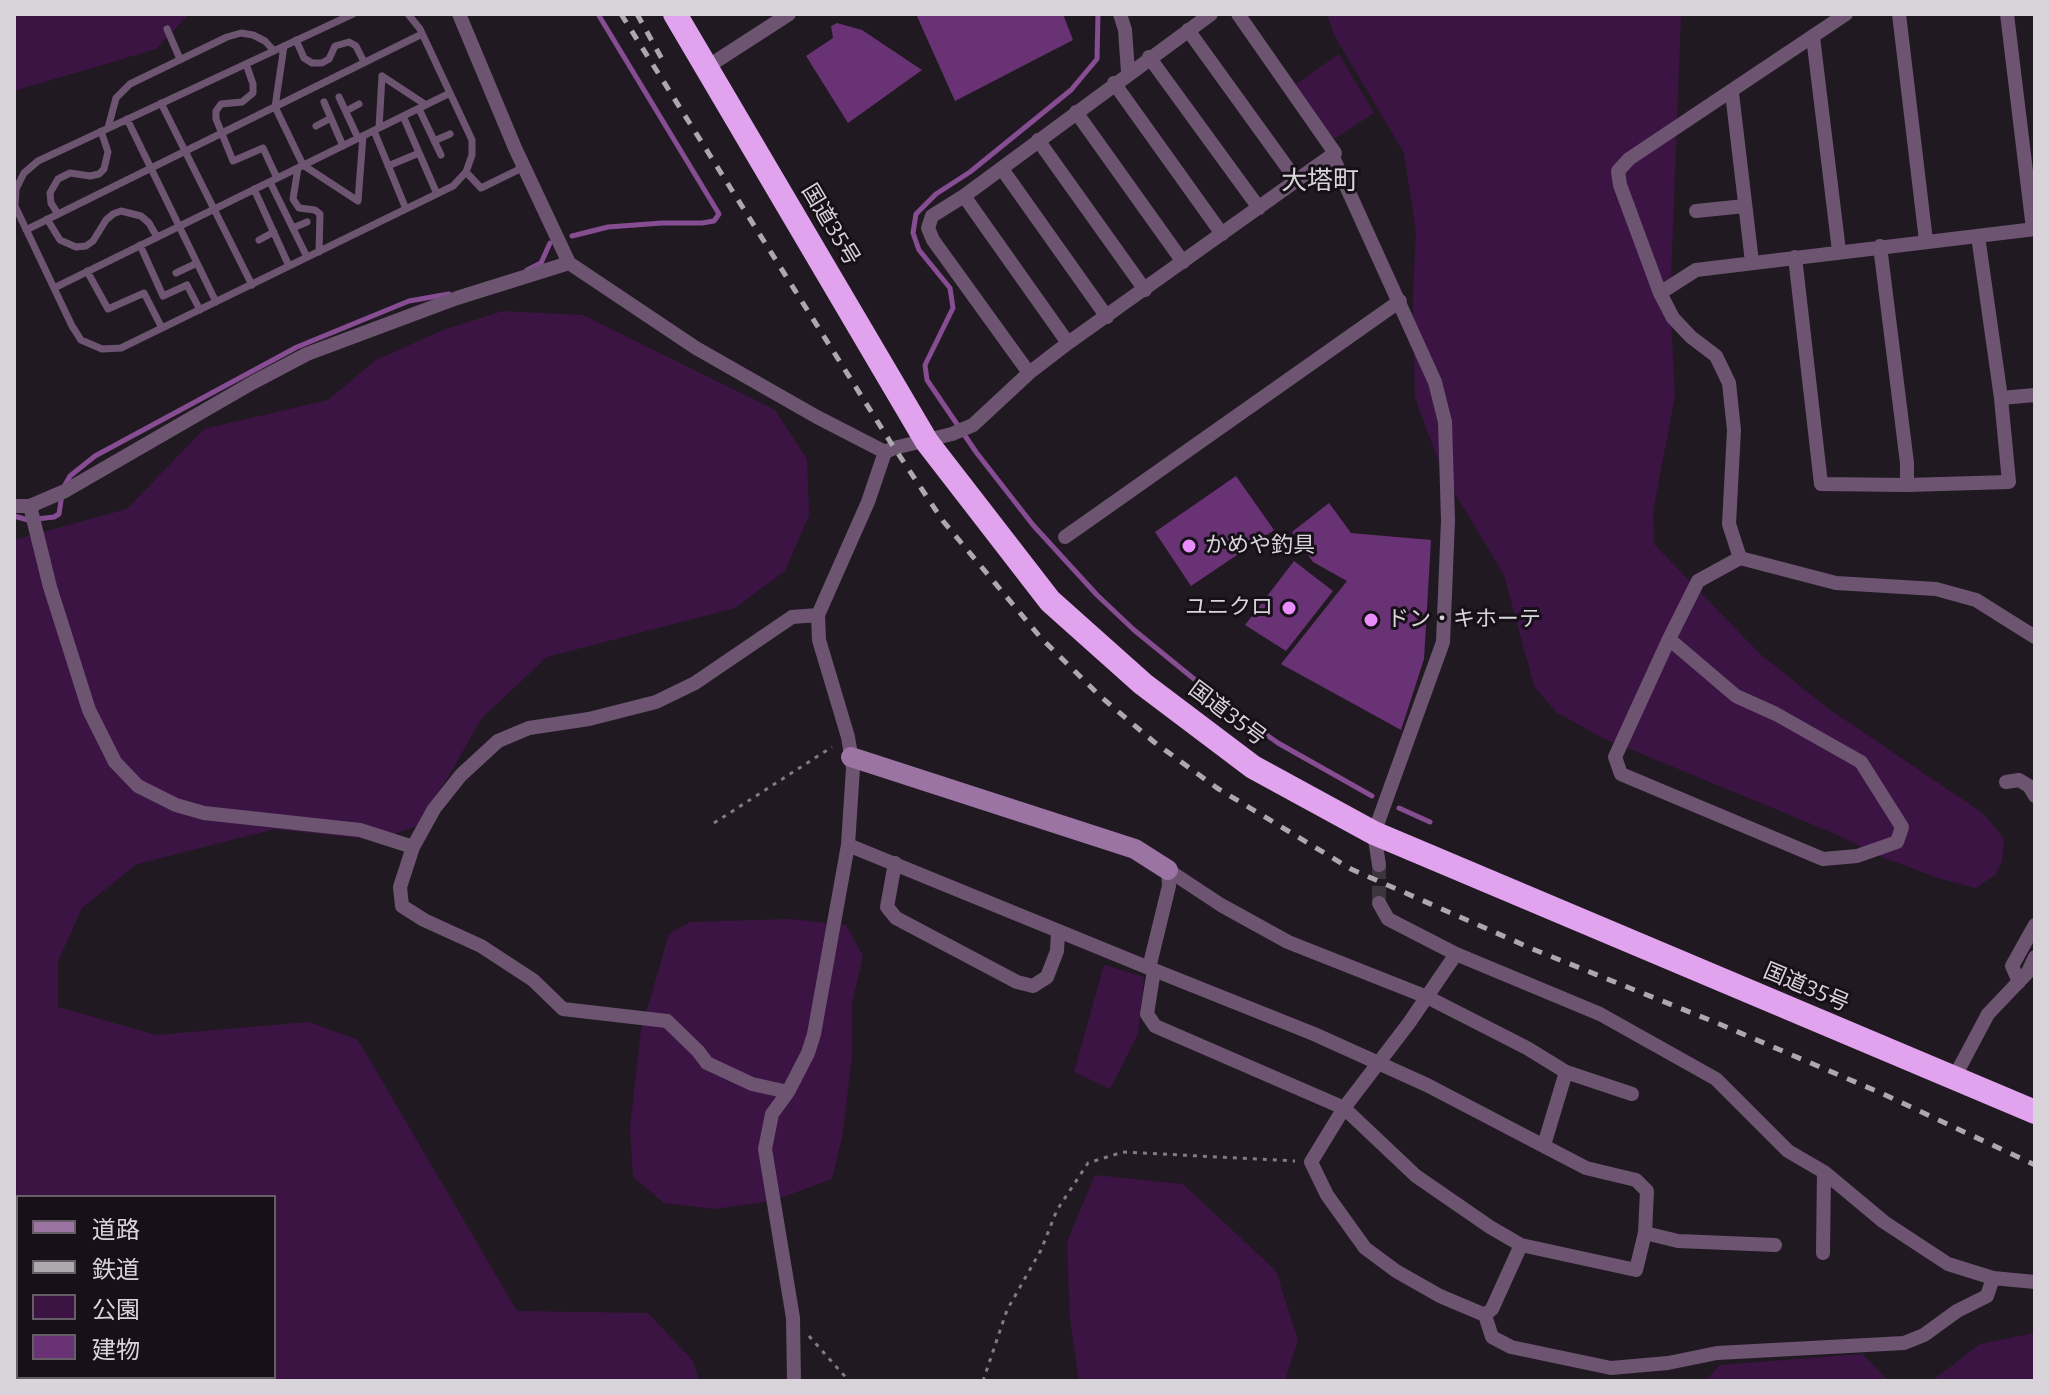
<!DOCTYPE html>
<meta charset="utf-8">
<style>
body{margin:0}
#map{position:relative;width:2049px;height:1395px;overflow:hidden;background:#211922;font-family:Bitter,"Noto Sans JP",serif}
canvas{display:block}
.frame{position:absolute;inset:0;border:16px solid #d9d4da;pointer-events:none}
.legend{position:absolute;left:16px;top:1195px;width:260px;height:184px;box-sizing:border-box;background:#171019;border:2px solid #655e66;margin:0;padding:10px 14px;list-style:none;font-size:24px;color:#d9d4da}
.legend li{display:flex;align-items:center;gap:16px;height:40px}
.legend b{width:40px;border:2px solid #655e66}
</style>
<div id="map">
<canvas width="2049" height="1395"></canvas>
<div class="frame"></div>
<ul class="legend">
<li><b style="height:10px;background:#9c74a4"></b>道路</li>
<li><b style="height:10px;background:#ada8ae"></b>鉄道</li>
<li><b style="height:22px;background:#3b1444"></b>公園</li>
<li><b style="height:22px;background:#693275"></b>建物</li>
</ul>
</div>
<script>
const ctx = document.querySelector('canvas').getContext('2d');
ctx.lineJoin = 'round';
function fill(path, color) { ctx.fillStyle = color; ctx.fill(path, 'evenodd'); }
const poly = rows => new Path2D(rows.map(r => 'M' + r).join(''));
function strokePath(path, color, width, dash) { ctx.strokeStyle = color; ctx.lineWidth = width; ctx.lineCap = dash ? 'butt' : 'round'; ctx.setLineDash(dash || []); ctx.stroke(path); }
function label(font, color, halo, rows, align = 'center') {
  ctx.font = font + ' Bitter,"Noto Sans JP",serif'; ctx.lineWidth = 6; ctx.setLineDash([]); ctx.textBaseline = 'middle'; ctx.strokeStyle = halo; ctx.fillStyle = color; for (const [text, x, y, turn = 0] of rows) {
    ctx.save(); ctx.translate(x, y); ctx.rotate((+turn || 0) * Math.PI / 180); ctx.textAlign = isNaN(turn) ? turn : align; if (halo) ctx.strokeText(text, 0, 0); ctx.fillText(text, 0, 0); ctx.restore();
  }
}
const green = poly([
 [14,14,189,14,156,49,14,91],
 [1327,14,1681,14,1670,303,1675,396,1653,511,1654,544,1759,653,1829,709,1984,814,2004,839,2002,861,1996,874,1976,888,1941,879,1887,859,1833,833,1601,737,1556,712,1534,686,1504,575,1443,473,1415,398,1413,296,1416,231,1404,153,1334,35],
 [1339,54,1374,113,1334,139,1295,85],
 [503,311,583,315,775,410,807,459,809,515,785,571,735,608,547,657,482,718,420,825,375,840,275,829,137,864,82,908,58,961,58,1007,156,1035,309,1022,358,1040,517,1311,648,1313,693,1361,699,1381,14,1381,14,540,127,509,204,429,328,400,376,360,443,330],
 [18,1197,274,1197,274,1377,18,1377],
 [790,919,846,925,863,956,852,1003,852,1054,843,1132,832,1179,772,1201,715,1209,664,1203,633,1177,630,1128,641,1030,669,934,690,922],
 [1104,965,1144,977,1138,1034,1110,1089,1074,1072],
 [1095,1175,1183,1184,1276,1271,1298,1340,1285,1381,1079,1381,1070,1319,1067,1242],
 [2035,1333,2035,1381,1932,1381,1980,1344],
 [1862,1354,1889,1381,1705,1381,1720,1365]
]);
const stream = poly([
 [1098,14,1097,59,1071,90,970,172,936,194,916,214,913,233,919,250,950,288,953,308,925,365,927,380,976,452,1033,525,1097,595,1134,630,1237,714,1278,743,1372,796],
 [572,236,608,227,662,223,702,223,714,221,719,214,598,14],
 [527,270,541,263,550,243],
 [65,485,70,476,95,456,297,347,409,301,449,294],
 [14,516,28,520,54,517,59,514,62,494],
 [1399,808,1430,822]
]);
const building = poly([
 [916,14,1063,14,1073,40,955,101],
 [837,23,862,30,922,70,848,123,806,56,833,38,831,26],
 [1236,476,1274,530,1191,586,1155,532],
 [1329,503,1351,533,1431,540,1424,659,1401,730,1281,664,1347,581,1313,562,1292,532],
 [1294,561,1333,591,1286,651,1245,625]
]);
const streetTunnel = poly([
 [1379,865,1379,903]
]);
const path = poly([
 [714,823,832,747],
 [809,1336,849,1381],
 [983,1381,1007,1310,1041,1250,1057,1210,1088,1163,1123,1152,1295,1161]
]);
const lane = poly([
 [353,14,38,161,24,173,16,189,15,206,72,326,81,340,102,349,121,348,453,186,466,172,472,155,472,140,420,29,408,14],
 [167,29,180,59],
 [296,40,304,58,312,63,322,63,329,59,335,46,349,42,356,46,364,62],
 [284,46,275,107,303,165,358,201,363,136],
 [246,64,253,84,253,93,242,102,221,104,216,111,216,119,233,161,263,148,277,178],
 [382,76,426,105],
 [339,97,358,138],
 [324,102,343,146],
 [161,103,252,285],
 [419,109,441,155],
 [346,111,359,104],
 [403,116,437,194],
 [127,119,216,302],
 [316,126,331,118],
 [108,128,116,98,130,84,227,37,241,33,253,35,265,41,274,51],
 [379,128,382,76],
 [374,131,406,209],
 [434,141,450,134],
 [388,166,419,153],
 [298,168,293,199,299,208,315,210,320,214,319,252],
 [466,172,481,188,524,167],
 [270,182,307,257],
 [254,189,289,266],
 [58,214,51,203,50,193,58,179,70,173,90,176,99,174,104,169,108,152,101,131],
 [47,219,60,240,76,247,86,246,93,241,106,220,113,214,121,211,141,216,149,223,157,237],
 [293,228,307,222],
 [26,230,422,34],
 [259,240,274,232],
 [140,245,163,296,187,285,200,310],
 [87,271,108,309,144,293,162,328],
 [176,273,197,263],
 [54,288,450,93]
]);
const street = poly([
 [459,14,515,148,569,263,696,348,817,417,885,452],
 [1120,14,1125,30,1128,72],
 [1846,14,1629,159,1618,171,1620,185,1660,293,1673,318,1691,337,1716,356,1729,383,1734,430,1729,524,1740,558,1836,583,1936,589,1976,600,2035,637],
 [1899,14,1926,241],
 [2007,14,2033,229],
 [1188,30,1297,181],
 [1813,37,1839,251],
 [1149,57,1259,208],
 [707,67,789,14],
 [1114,83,1222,234],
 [1732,93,1752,262],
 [1076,112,1183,262],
 [1038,140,1145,290],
 [1332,155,1435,382,1445,422,1448,520,1443,642,1374,833,1379,865],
 [1002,169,1107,317],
 [964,196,932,216,928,228,933,240,1029,373],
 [1696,211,1745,206],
 [1880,246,1907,463,1907,485],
 [1795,257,1821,484,1907,485,2009,482,2001,398,1978,236],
 [1660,293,1696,270,2035,229],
 [1068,343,964,196,1211,14],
 [2001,398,2035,395],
 [14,506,30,506,65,491,252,383,307,354,457,298,569,263],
 [30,506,50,587,89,710,115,762,138,786,176,805,204,813,360,830,413,847],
 [1065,537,1400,301],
 [1669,639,1736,696,1776,714,1861,762,1902,827,1897,842,1857,856,1823,859,1621,774,1615,757,1669,639,1698,581,1740,558],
 [2006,782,2019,780,2029,786,2035,796],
 [848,845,1149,968,1154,970,1147,1014,1155,1026,1344,1108,1311,1162,1327,1195,1365,1248,1396,1271,1440,1296,1485,1315,1492,1309,1521,1245],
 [895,863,887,907,896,918,1017,982,1033,986,1047,977,1057,951,1058,933],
 [1168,870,1221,905,1288,942,1427,997,1527,1048,1566,1072,1544,1145],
 [1379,903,1388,919,1456,954,1600,1014,1716,1079,1788,1151,1824,1172,1884,1222,1948,1264,1993,1278,1987,1296,1957,1311,1924,1335,1904,1343,1717,1353,1668,1363,1611,1368,1511,1347,1492,1337,1485,1315],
 [1456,954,1409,1023,1344,1108,1416,1176,1490,1227,1521,1245,1636,1270,1645,1233],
 [1149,968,1169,886,1168,870],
 [1154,970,1314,1034,1427,1085,1586,1168,1636,1180,1647,1191,1645,1233,1678,1241,1775,1245],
 [2019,982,2012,966,2035,925],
 [1566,1072,1632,1094],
 [1954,1078,1988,1014,2028,972,2035,957],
 [788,1092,752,1084,707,1063,698,1051,667,1021,563,1009,533,980,481,946,424,920,402,906,400,887,413,847,434,809,461,775,498,741,529,728,589,719,656,702,695,683,792,617,818,615],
 [1823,1253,1824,1172],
 [1993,1278,2035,1282],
 [794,1381,793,1318,765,1149,772,1114,788,1092,808,1053,814,1034,848,845,853,768,848,737,819,640,818,615,868,502,885,452,894,448,952,434,973,425,1029,373,1068,343,1335,153,1238,14]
]);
const secondary = poly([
 [851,757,1135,849,1168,870],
 [14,1252,18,1253],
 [202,1377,204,1381]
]);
const highway = poly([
 [675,14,927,442,1050,601,1143,684,1253,767,1374,833,2035,1112]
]);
const rail = poly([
 [621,14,891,443,943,521,1041,638,1100,696,1154,742,1217,788,1351,869,1535,950,1717,1023,1881,1093,2035,1165],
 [637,14,662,59]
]);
const markers = [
 [1189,546,8,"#e98dfd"],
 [1289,608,8,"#e98dfd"],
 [1371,620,8,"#e98dfd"]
];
const streetNames = [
 ["国道35号",830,225,59],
 ["国道35号",1227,714,37],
 ["国道35号",1806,988,23]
];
const poiNames = [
 ["かめや釣具",1205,546],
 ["ユニクロ",1273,608,"right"],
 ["ドン・キホーテ",1387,620]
];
const quarterNames = [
 ["大塔町",1320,182]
];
fill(green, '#3b1444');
strokePath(stream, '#864d92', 5);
fill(building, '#693275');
strokePath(streetTunnel, '#3d353e', 14, [14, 7]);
strokePath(path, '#817b82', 3, [4, 6]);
strokePath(lane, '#6d5572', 7);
strokePath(street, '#6d5572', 14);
strokePath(secondary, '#9c74a4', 20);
strokePath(highway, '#e1a3ee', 24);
strokePath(rail, '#ada8ae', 5, [10, 10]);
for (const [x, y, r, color] of markers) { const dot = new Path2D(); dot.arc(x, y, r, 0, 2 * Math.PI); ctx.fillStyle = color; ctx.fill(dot); strokePath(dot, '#171019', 3); }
label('22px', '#d9d4da', '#171019', streetNames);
label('22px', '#d9d4da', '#171019', poiNames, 'left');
label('26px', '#d9d4da', '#171019', quarterNames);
</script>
